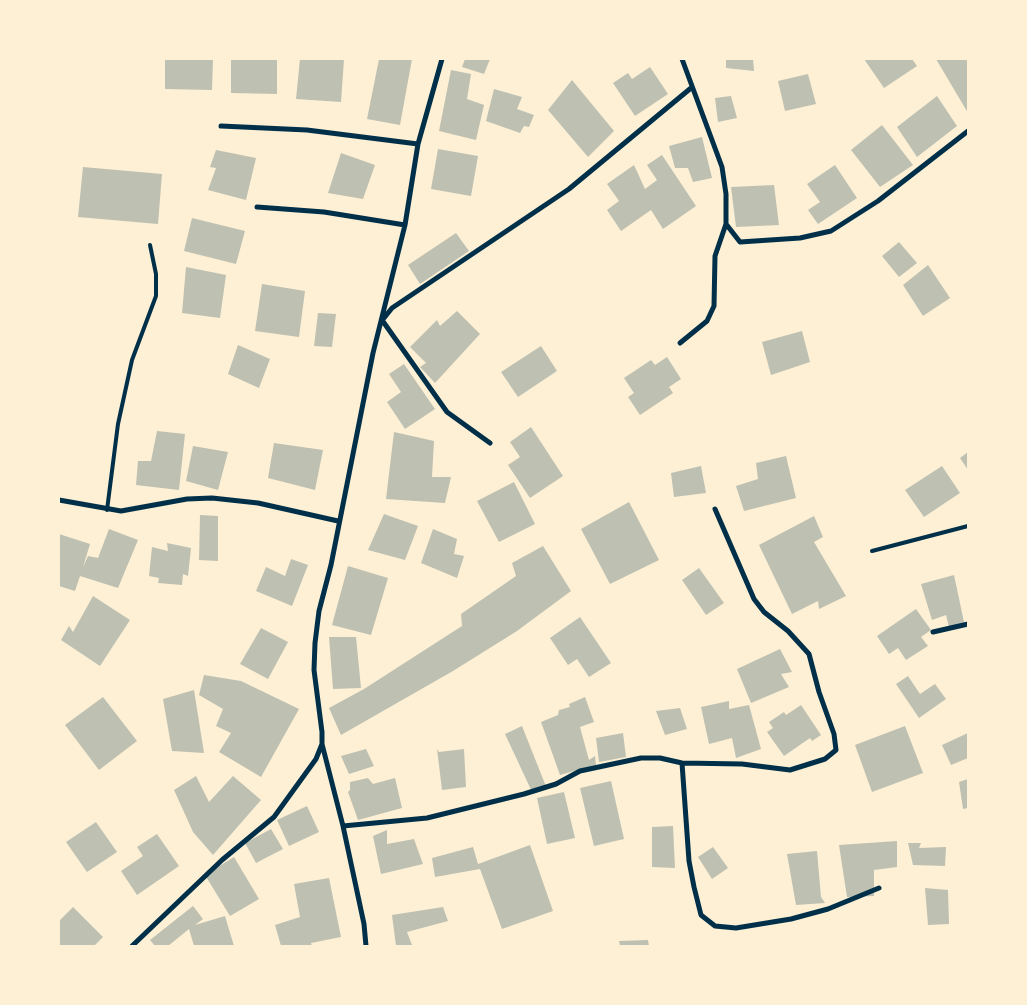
<!DOCTYPE html>
<style>
body{margin:0}
#map{position:relative;width:1027px;height:1005px;overflow:hidden;background:#fdf0d5;font-family:Mulish,sans-serif}
canvas{display:block}
.frame{position:absolute;inset:0;border:60px solid #fdf0d5;pointer-events:none}
</style>
<div id="map">
<canvas width="1027" height="1005"></canvas>
<div class="frame"></div>
</div>
<script>
const ctx = document.querySelector('canvas').getContext('2d');
ctx.lineJoin = 'round';
function fill(path, color) { ctx.fillStyle = color; ctx.fill(path, 'evenodd'); }
const poly = rows => new Path2D(rows.map(r => 'M' + r).join(''));
function strokePath(path, color, width, dash) { ctx.strokeStyle = color; ctx.lineWidth = width; ctx.lineCap = dash ? 'butt' : 'round'; ctx.setLineDash(dash || []); ctx.stroke(path); }
const building = poly([
 [165,59,213,59,212,90,165,89],
 [231,59,277,59,277,94,231,93],
 [300,59,344,59,341,102,296,99],
 [379,59,412,59,400,125,367,119],
 [465,59,490,59,484,74,462,67],
 [726,59,753,59,754,71,726,68],
 [864,59,912,59,917,66,884,88],
 [936,59,968,59,968,113],
 [650,67,668,94,635,116,613,83,628,73,632,79],
 [451,70,471,74,467,99,484,105,476,140,439,131],
 [808,74,816,104,785,111,778,81],
 [572,80,614,131,588,157,548,110],
 [494,89,522,97,517,109,534,115,529,127,524,126,520,133,486,121],
 [731,96,737,118,718,122,715,98],
 [937,96,957,126,917,157,897,127],
 [882,125,913,165,880,187,851,150],
 [702,137,712,178,693,182,688,168,675,168,669,146],
 [438,149,478,156,471,196,431,189],
 [216,150,256,158,246,200,208,190,216,168,210,167],
 [341,153,375,165,363,199,328,193],
 [662,155,696,206,663,229,651,210,621,231,607,210,619,201,607,184,634,165,645,189,657,180,647,165],
 [835,165,857,198,818,224,808,210,820,202,807,184],
 [83,167,162,174,158,224,78,217],
 [774,185,779,225,736,227,731,187],
 [192,218,245,231,236,264,184,251],
 [456,233,469,251,420,284,408,265],
 [899,242,917,263,899,277,882,256],
 [928,265,950,298,923,316,903,285],
 [186,267,226,275,220,318,182,313],
 [262,284,305,291,299,337,255,331],
 [457,311,480,334,435,383,420,367,426,363,410,347,437,320,440,326],
 [318,313,336,314,332,347,314,346],
 [802,331,810,362,771,375,762,342],
 [238,345,270,359,259,388,228,374],
 [541,346,557,371,518,397,501,372],
 [667,357,681,379,669,387,673,393,640,415,628,397,634,393,624,378,651,360,655,365],
 [404,364,435,409,405,429,387,402,401,392,389,374],
 [531,427,563,476,530,498,508,465,520,457,510,442],
 [157,431,185,434,179,490,136,485,138,461,151,461],
 [394,432,434,441,432,477,451,477,445,503,386,499],
 [274,443,323,450,315,490,268,478],
 [193,446,228,452,218,490,186,481],
 [968,452,968,470,960,458],
 [786,456,796,498,744,511,736,486,758,479,756,463],
 [701,466,706,493,674,497,671,473],
 [942,466,960,493,924,517,905,490],
 [514,482,535,524,499,542,477,501],
 [629,502,659,560,610,584,581,529],
 [384,514,418,526,405,560,368,550],
 [200,515,218,516,218,561,199,560],
 [814,516,823,537,814,542,846,596,819,609,818,601,792,614,759,545],
 [109,529,138,540,118,588,80,576,75,591,59,586,59,534,90,544,83,567,88,556,98,558],
 [433,529,457,539,454,554,464,556,457,578,421,563],
 [167,543,191,548,188,576,183,574,182,585,158,583,159,578,149,576,152,547,168,551],
 [543,546,571,591,517,631,453,671,341,735,329,708,364,689,462,626,461,614,516,576,512,563],
 [291,559,308,565,292,606,256,591,266,567,285,576],
 [348,566,388,578,371,635,332,625],
 [699,568,724,603,706,615,682,580],
 [954,575,964,622,949,627,946,615,932,620,921,584],
 [93,596,130,620,100,666,61,640,69,626,73,632],
 [916,609,931,630,921,637,928,646,906,660,898,648,889,654,877,636],
 [580,617,611,663,589,677,577,659,568,665,550,638],
 [261,628,288,642,268,679,240,664],
 [329,637,356,637,361,688,333,689],
 [780,649,792,672,781,674,789,687,751,703,737,669],
 [204,675,241,681,299,709,261,777,219,752,231,733,216,726,223,709,199,695],
 [908,676,920,694,935,684,946,699,919,718,896,684],
 [194,690,204,753,172,751,163,699],
 [103,697,137,741,99,770,65,725],
 [585,697,594,722,580,727,589,760,595,756,596,765,560,775,541,722,558,715,559,710,570,707,569,704],
 [729,701,729,709,749,705,761,749,736,758,732,738,709,744,701,707],
 [801,705,821,735,812,741,810,738,784,756,767,732,773,728,769,722,784,712,786,715],
 [680,708,687,729,665,735,656,711],
 [522,726,547,789,533,794,505,734],
 [905,726,923,773,872,792,855,745],
 [623,733,626,757,599,762,596,738],
 [968,733,968,758,951,765,942,745],
 [366,749,374,766,349,774,341,756],
 [437,749,439,752,464,749,466,787,442,790],
 [196,776,209,802,233,776,261,800,213,855,193,832,174,790],
 [368,778,373,784,395,778,402,808,358,820,348,792,350,790,350,782],
 [968,779,968,808,963,809,959,782],
 [611,781,624,839,594,846,580,788],
 [564,792,575,838,547,844,537,798],
 [307,806,319,832,289,846,277,820],
 [96,822,117,852,87,872,66,842],
 [673,826,675,868,652,867,652,827],
 [271,829,283,849,256,863,245,843],
 [387,830,387,844,414,839,423,864,381,874,373,836],
 [157,834,179,866,137,895,121,871,143,856,137,847],
 [897,841,897,867,874,870,874,896,847,897,839,845],
 [908,843,921,843,919,848,946,847,945,866,913,865],
 [530,845,553,911,502,929,480,869,435,877,432,858,473,847,478,864],
 [713,847,728,868,712,879,698,857],
 [817,851,821,897,825,903,796,905,787,854],
 [234,857,259,899,230,916,205,875],
 [329,878,341,937,311,943,312,946,281,946,275,925,300,917,294,884],
 [925,888,948,890,949,924,928,925],
 [193,906,203,919,195,925,225,916,234,946,194,946,189,929,168,946,155,946,150,940],
 [73,907,103,937,94,946,59,946,59,921],
 [443,907,448,921,407,932,412,945,396,946,392,915],
 [648,940,649,946,620,946,619,941]
]);
const service = poly([
 [107,510,118,424,132,360,156,296,156,274,150,245],
 [872,551,968,526]
]);
const minor = poly([
 [221,126,307,130,418,144],
 [257,207,324,212,405,225],
 [726,224,740,242,800,238,831,231,878,201,968,131],
 [384,318,392,308,569,189,691,88],
 [382,320,447,412,490,443],
 [680,343,707,321,714,306,715,256,726,224,726,194,722,167,682,59],
 [59,500,121,511,187,499,212,498,258,503,338,521],
 [933,632,968,624],
 [322,744,343,826,364,924,366,946],
 [682,763,689,861,694,887,701,915,715,926,736,928,791,919,828,909,879,888],
 [343,826,427,818,524,794,556,784,580,771,641,758,660,758,682,763,742,764,790,770,825,759,836,750,834,734,819,692,809,654,788,631,764,612,754,599,715,509],
 [132,946,222,860,274,817,316,759,322,744,322,732,314,670,315,643,319,611,331,565,373,353,405,225,418,144,442,59]
]);
fill(building, '#bec0b2');
strokePath(service, '#003049', 4);
strokePath(minor, '#003049', 5);
</script>
